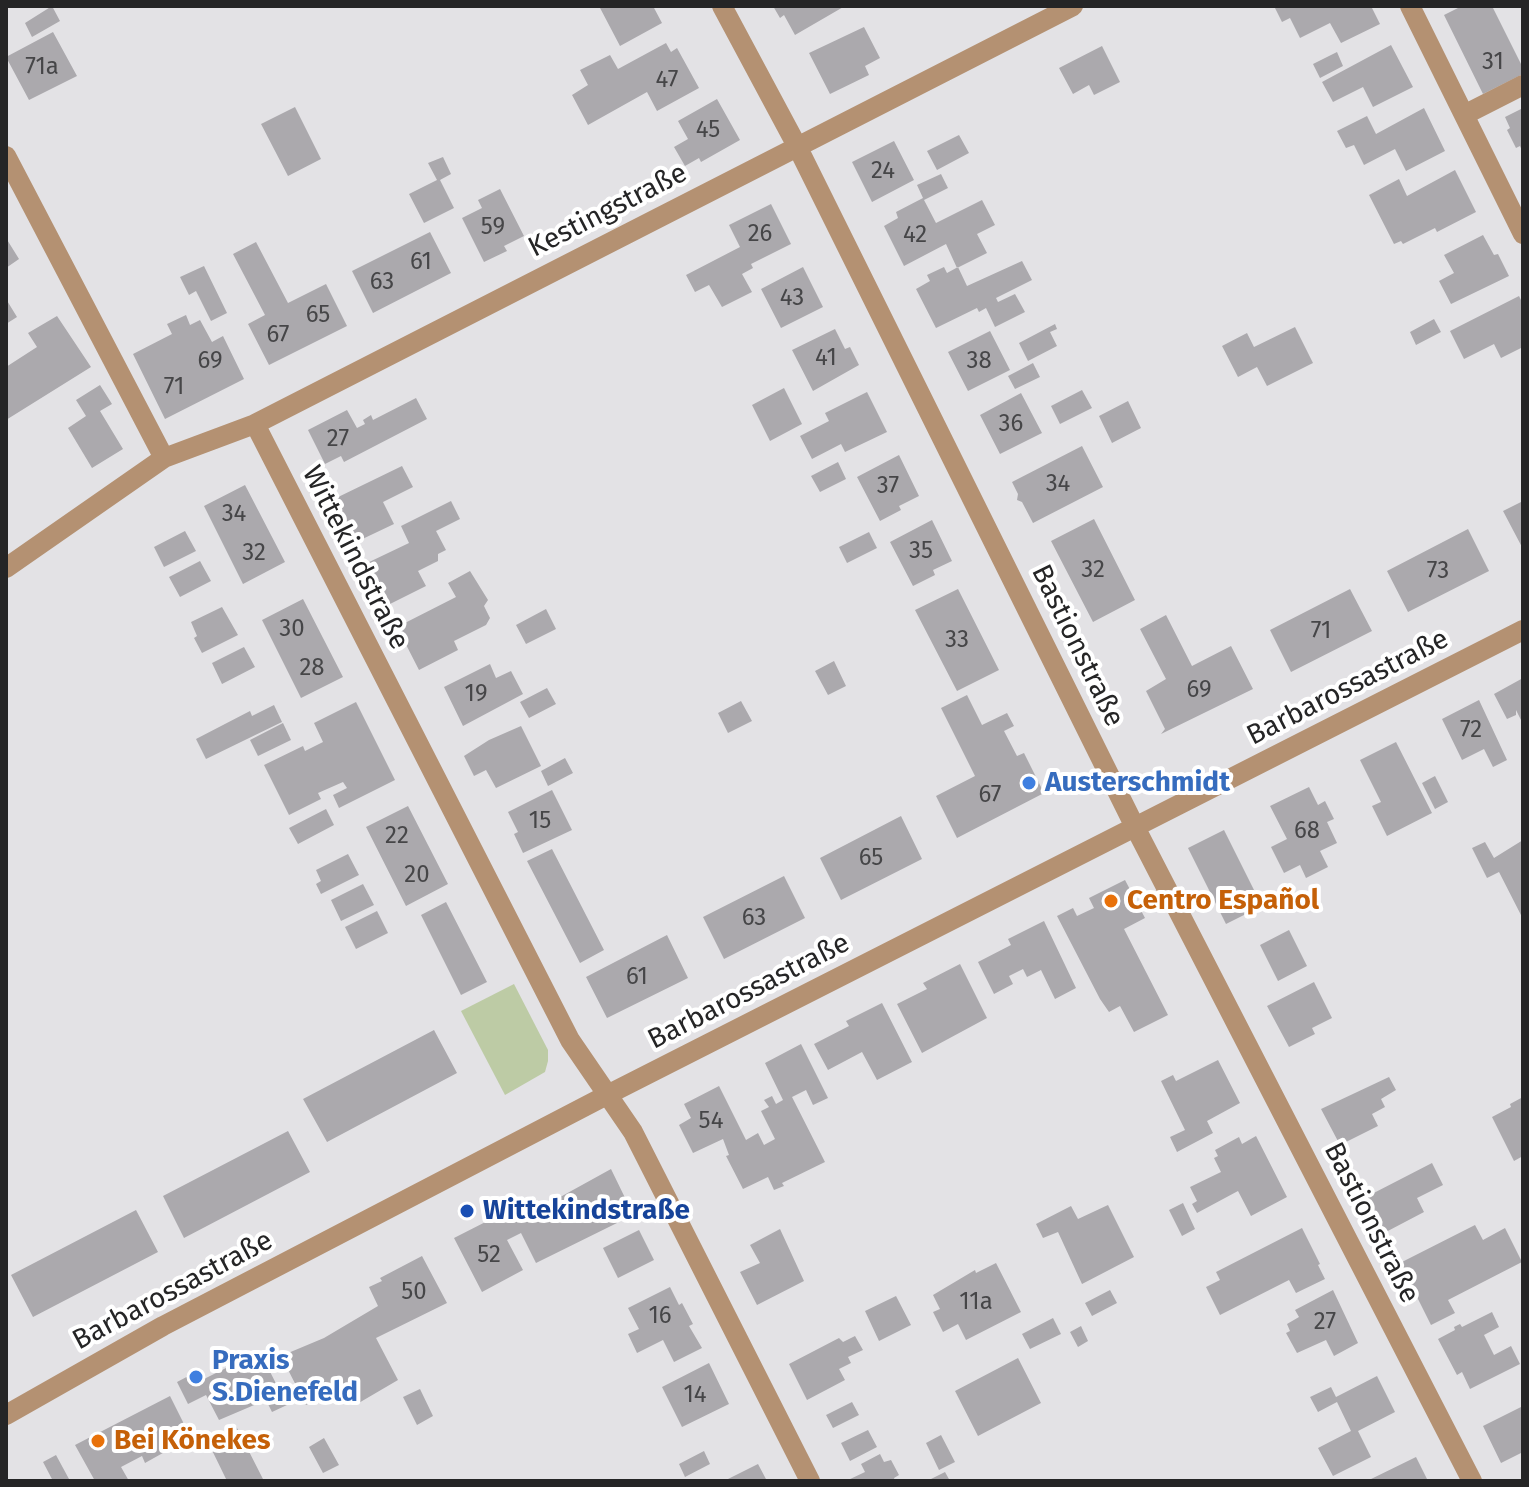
<!DOCTYPE html>
<meta charset="utf-8">
<style>
body{margin:0}
#map{position:relative;width:1529px;height:1487px;overflow:hidden;background:#e3e2e5;font-family:"Fira Sans",sans-serif}
canvas{display:block}
.frame{position:absolute;inset:0;border:8px solid #252526;pointer-events:none}
</style>
<div id="map">
<canvas width="1529" height="1487"></canvas>
<div class="frame"></div>
</div>
<script>
const ctx = document.querySelector('canvas').getContext('2d');
ctx.lineJoin = 'round';
function fill(path, color) { ctx.fillStyle = color; ctx.fill(path, 'evenodd'); }
const poly = rows => new Path2D(rows.map(r => 'M' + r).join(''));
function strokePath(path, color, width, dash) { ctx.strokeStyle = color; ctx.lineWidth = width; ctx.lineCap = dash ? 'butt' : 'round'; ctx.setLineDash(dash || []); ctx.stroke(path); }
function label(font, color, halo, rows, align = 'center') {
  ctx.font = font + ' "Fira Sans",sans-serif'; ctx.lineWidth = 8; ctx.setLineDash([]); ctx.textBaseline = 'middle'; ctx.strokeStyle = halo; ctx.fillStyle = color; for (const [text, x, y, turn = 0] of rows) {
    ctx.save(); ctx.translate(x, y); ctx.rotate((+turn || 0) * Math.PI / 180); ctx.textAlign = isNaN(turn) ? turn : align; if (halo) ctx.strokeText(text, 0, 0); ctx.fillText(text, 0, 0); ctx.restore();
  }
}
const green = poly([
 [514,984,548,1050,548,1061,545,1072,505,1095,461,1011]
]);
const building = poly([
 [52,6,60,21,32,37,25,23],
 [599,6,653,6,662,23,620,46],
 [773,6,845,6,795,35,784,15,780,18],
 [1274,6,1371,6,1380,24,1341,43,1330,23,1300,38,1290,18,1282,22],
 [1462,6,1492,6,1523,68,1523,74,1483,94,1444,15],
 [864,27,880,58,865,66,869,75,830,94,809,53],
 [53,32,77,76,29,100,6,57],
 [666,43,671,52,677,48,699,88,657,111,647,92,588,125,572,95,588,85,580,70,610,55,618,69],
 [1391,45,1413,87,1373,107,1363,87,1333,102,1322,82],
 [1102,46,1120,82,1094,95,1089,85,1073,94,1059,68],
 [1337,52,1343,66,1320,78,1313,64],
 [717,99,740,140,701,162,699,158,685,166,674,147,688,139,678,121],
 [295,107,321,159,288,176,261,124],
 [1424,108,1445,151,1406,171,1395,149,1364,165,1354,145,1346,148,1337,131,1367,116,1376,134],
 [1523,108,1523,153,1520,146,1516,148,1507,130,1510,128,1505,117],
 [959,135,969,153,937,170,927,151],
 [894,141,914,180,872,202,852,162],
 [443,157,451,174,440,180,454,208,424,223,409,194,437,180,428,163],
 [1455,170,1476,212,1437,232,1435,228,1403,244,1401,241,1394,244,1369,195,1399,179,1407,196],
 [941,174,948,188,924,200,936,223,982,200,995,225,977,234,987,253,957,268,946,244,904,266,884,226,898,218,896,212,923,198,917,185],
 [500,189,524,236,504,246,507,251,484,262,462,218,482,208,478,200],
 [771,204,791,244,751,264,753,268,742,274,752,292,722,307,709,285,695,292,686,275,740,247,729,225],
 [430,232,451,273,373,313,352,271],
 [1483,235,1494,255,1498,254,1509,276,1451,304,1439,281,1454,273,1444,255],
 [6,238,19,259,6,268],
 [256,242,288,303,326,284,347,326,269,365,248,324,265,315,233,254],
 [1022,261,1032,280,996,298,998,302,1015,294,1025,312,995,327,986,308,979,312,977,308,936,328,916,289,930,281,927,275,944,267,947,273,958,267,967,286],
 [204,266,227,313,211,321,196,291,189,295,180,277],
 [803,267,823,307,781,328,761,289],
 [1519,296,1523,304,1523,347,1501,358,1494,344,1464,359,1450,331],
 [6,299,17,317,6,324],
 [186,315,190,325,200,320,212,342,223,336,244,379,165,419,133,354,172,334,167,324],
 [57,316,91,367,6,420,6,367,37,347,28,333],
 [1434,319,1441,332,1416,345,1410,332],
 [1055,324,1057,329,1050,332,1057,346,1028,361,1019,343],
 [1295,327,1313,363,1267,386,1257,367,1238,377,1222,346,1247,333,1254,347],
 [835,329,845,349,850,347,859,365,813,391,792,350],
 [990,331,1010,370,968,391,948,352],
 [1033,363,1040,377,1015,389,1008,376],
 [100,385,112,404,100,411,123,449,92,468,68,428,86,416,76,400],
 [784,388,802,424,770,441,752,405],
 [1082,390,1092,408,1060,424,1051,406],
 [867,392,887,432,845,452,841,444,812,459,800,436,829,421,825,413],
 [1021,393,1042,433,1000,454,980,415],
 [416,398,427,419,344,462,341,456,325,464,308,430,347,410,357,428,365,424,363,420,371,415,373,420],
 [1128,401,1141,428,1112,443,1099,416],
 [1082,446,1103,487,1033,523,1022,502,1017,500,1018,494,1012,482],
 [899,455,919,496,899,506,901,510,880,521,857,477],
 [838,462,846,479,820,492,811,476],
 [402,466,413,487,383,502,394,524,354,543,332,500],
 [245,485,285,562,243,584,204,506],
 [451,501,460,519,436,531,446,550,438,554,438,561,418,571,426,586,386,606,365,564,409,543,401,526],
 [1523,501,1523,549,1503,511],
 [1094,519,1135,600,1093,622,1051,541],
 [932,520,952,561,933,570,935,575,913,586,890,542],
 [1468,529,1489,571,1408,612,1387,571],
 [185,531,196,551,164,567,154,547],
 [869,532,877,548,847,563,839,547],
 [200,561,211,581,180,597,169,577],
 [470,571,488,600,484,606,490,618,486,625,454,641,458,650,419,670,397,627,456,597,448,583],
 [958,589,999,670,957,691,915,610],
 [1350,589,1372,631,1291,672,1270,630],
 [303,599,343,677,301,698,262,620],
 [222,607,238,635,202,653,194,638,197,636,191,622],
 [546,609,556,629,526,644,516,625],
 [1166,615,1192,666,1231,646,1253,689,1161,734,1165,729,1146,691,1166,679,1140,629],
 [244,647,255,667,222,684,212,663],
 [834,661,846,686,828,695,815,671],
 [490,664,496,678,511,671,523,694,463,726,444,687],
 [1523,678,1523,724,1516,710,1516,715,1507,719,1494,694],
 [547,688,556,704,529,718,520,702],
 [967,695,982,725,1007,713,1014,726,1004,731,1017,756,1024,753,1044,793,957,838,936,796,975,776,941,708],
 [1479,700,1507,760,1493,767,1484,749,1462,760,1442,719],
 [741,701,752,721,728,733,718,713],
 [356,702,395,780,339,808,333,795,347,788,343,782,318,793,321,799,289,815,264,765,303,746,305,751,323,742,314,723],
 [274,705,282,722,206,759,196,739,250,711,252,716],
 [283,723,291,740,258,756,250,740],
 [521,726,541,766,496,788,486,770,474,776,464,756,489,740],
 [1396,742,1432,813,1387,836,1372,806,1381,802,1360,760],
 [565,758,573,773,548,786,541,771],
 [1435,776,1448,802,1435,809,1422,783],
 [1309,787,1318,805,1325,801,1334,819,1327,822,1337,843,1320,851,1328,867,1306,878,1300,865,1284,873,1271,847,1287,839,1270,806],
 [552,790,572,830,523,853,514,834,518,832,508,812],
 [408,806,448,884,406,906,366,827],
 [326,809,334,825,298,844,289,828],
 [901,816,922,859,841,900,820,858],
 [1224,830,1262,906,1226,924,1188,848],
 [1523,840,1523,919,1499,872,1487,878,1472,848,1485,842,1494,858],
 [552,849,604,950,580,963,527,861],
 [348,854,359,875,321,894,316,884,321,881,316,870],
 [784,876,805,918,724,959,703,917],
 [1125,880,1145,918,1124,929,1168,1015,1134,1032,1120,1006,1109,1012,1100,999,1057,916,1073,908,1077,916,1094,908,1089,898],
 [363,884,374,905,341,921,331,900],
 [446,902,487,982,461,995,421,915],
 [377,911,388,933,356,949,345,927],
 [1044,921,1076,988,1055,999,1041,970,1027,977,1023,969,1009,976,1013,984,994,994,978,962,1011,945,1008,939],
 [1289,930,1307,966,1278,981,1260,945],
 [667,935,688,978,607,1018,586,977],
 [960,964,987,1018,922,1053,897,1004,927,989,923,983],
 [1314,982,1332,1018,1312,1028,1315,1034,1289,1047,1267,1006],
 [882,1003,912,1062,877,1080,862,1052,828,1070,814,1044,849,1026,846,1021],
 [434,1030,457,1073,327,1142,303,1099],
 [801,1044,828,1098,813,1105,806,1090,792,1097,825,1162,782,1183,784,1186,774,1190,768,1177,743,1189,726,1156,729,1155,723,1139,693,1153,679,1125,691,1118,684,1104,719,1086,746,1140,758,1133,764,1145,775,1139,761,1111,769,1107,764,1100,772,1096,776,1104,783,1100,765,1063],
 [1218,1060,1240,1103,1207,1121,1213,1133,1177,1152,1170,1137,1185,1130,1161,1081,1173,1075,1176,1081],
 [1389,1077,1396,1090,1381,1099,1385,1107,1372,1114,1378,1126,1340,1145,1321,1109],
 [1523,1097,1523,1156,1514,1161,1492,1117,1511,1107,1510,1104],
 [288,1131,310,1172,184,1238,163,1196],
 [1256,1136,1287,1197,1251,1216,1238,1191,1197,1213,1192,1204,1197,1201,1190,1187,1221,1172,1214,1158,1218,1156,1215,1150,1239,1137,1242,1144],
 [1432,1163,1443,1185,1417,1198,1424,1212,1384,1233,1366,1197],
 [611,1169,629,1206,613,1215,617,1223,536,1263,521,1233,507,1240,523,1270,482,1292,454,1238,509,1210,515,1222],
 [1183,1203,1195,1229,1182,1236,1169,1210],
 [1108,1205,1134,1257,1082,1284,1058,1232,1043,1238,1036,1224,1071,1206,1078,1219],
 [136,1210,158,1252,33,1317,11,1275],
 [1475,1225,1483,1240,1505,1228,1522,1262,1448,1300,1455,1313,1431,1325,1400,1263],
 [1302,1228,1320,1264,1318,1265,1325,1279,1296,1293,1289,1280,1220,1315,1206,1287,1220,1280,1216,1272],
 [780,1229,804,1281,757,1305,740,1272,760,1263,750,1245],
 [639,1230,654,1260,618,1278,603,1248],
 [422,1256,447,1303,376,1338,398,1380,357,1404,347,1384,306,1405,281,1356,324,1338,378,1306,369,1287,382,1281,380,1278],
 [996,1263,1021,1312,966,1340,958,1324,943,1332,933,1312,940,1309,933,1295,975,1270,976,1273],
 [670,1287,679,1305,682,1303,693,1324,689,1326,702,1348,674,1362,663,1340,637,1353,628,1334,639,1329,628,1308],
 [1110,1290,1117,1303,1092,1316,1085,1303],
 [1333,1290,1358,1343,1334,1356,1326,1340,1297,1353,1286,1333,1290,1331,1287,1324,1299,1317,1295,1310],
 [896,1296,911,1325,879,1341,865,1311],
 [1492,1312,1499,1327,1484,1335,1494,1355,1511,1346,1520,1364,1470,1389,1462,1372,1457,1375,1438,1339,1455,1330,1454,1327,1460,1324,1462,1327],
 [1053,1318,1061,1334,1030,1349,1022,1334],
 [1081,1326,1088,1341,1078,1347,1070,1332],
 [855,1336,863,1350,848,1357,851,1363,839,1369,845,1380,807,1400,789,1364,839,1338,843,1342],
 [246,1358,251,1367,264,1360,287,1405,272,1412,266,1400,219,1420,206,1395,188,1404,177,1382,196,1372,200,1381],
 [1018,1358,1041,1403,978,1436,955,1391],
 [709,1363,729,1404,682,1427,662,1387],
 [1377,1376,1395,1412,1358,1431,1371,1457,1333,1476,1318,1448,1351,1431,1337,1402,1318,1412,1310,1397,1331,1387,1336,1397],
 [420,1389,433,1416,417,1425,403,1397],
 [170,1396,187,1430,166,1441,170,1449,145,1463,142,1456,121,1467,129,1481,95,1481,75,1445],
 [852,1402,859,1415,833,1428,826,1415],
 [1523,1406,1523,1452,1501,1463,1483,1426],
 [236,1426,264,1481,227,1481,207,1440],
 [868,1430,877,1447,850,1461,841,1443],
 [941,1435,955,1462,939,1470,926,1443],
 [324,1438,339,1465,323,1473,309,1447],
 [704,1451,710,1464,685,1477,679,1464],
 [880,1454,884,1462,891,1460,899,1475,894,1478,895,1481,846,1481,865,1472,861,1464],
 [56,1455,69,1479,66,1481,53,1481,43,1462],
 [1416,1457,1428,1481,1367,1481],
 [758,1464,767,1481,724,1481],
 [945,1472,950,1481,927,1481]
]);
const minor = poly([
 [722,6,797,146,1135,827,1472,1481],
 [1410,6,1523,234],
 [1464,115,1523,85],
 [6,156,164,458],
 [255,424,570,1040,633,1132,810,1481],
 [6,568,164,458,255,424,1073,6],
 [6,1415,163,1326,607,1095,1523,630]
]);
const markers = [
 [1029,783,8,"#3f7fe0"],
 [1111,901,8,"#e8710a"],
 [467,1211,8,"#1a4fb4"],
 [196,1377,8,"#3f7fe0"],
 [98,1441,8,"#e8710a"]
];
const numberNames = [
 ["31",1493,62],
 ["71a",42,67],
 ["47",667,80],
 ["45",708,130],
 ["24",883,171],
 ["59",493,227],
 ["26",760,234],
 ["42",915,235],
 ["61",421,262],
 ["63",382,282],
 ["43",792,298],
 ["65",318,315],
 ["67",278,335],
 ["41",826,358],
 ["69",210,361],
 ["38",979,361],
 ["71",174,387],
 ["36",1011,424],
 ["27",338,439],
 ["34",1058,484],
 ["37",888,486],
 ["34",234,514],
 ["35",921,551],
 ["32",254,553],
 ["32",1093,570],
 ["73",1438,571],
 ["30",292,629],
 ["71",1321,631],
 ["33",957,640],
 ["28",312,668],
 ["69",1199,690],
 ["19",476,694],
 ["72",1471,730],
 ["67",990,795],
 ["15",540,821],
 ["68",1307,831],
 ["22",397,836],
 ["65",871,858],
 ["20",417,875],
 ["63",754,918],
 ["61",637,977],
 ["54",711,1121],
 ["52",489,1255],
 ["50",414,1292],
 ["11a",976,1302],
 ["16",660,1316],
 ["27",1325,1322],
 ["14",695,1395]
];
const streetNames = [
 ["Kestingstraße",608,211,-27],
 ["Wittekindstraße",355,558,63],
 ["Bastionstraße",1077,646,64],
 ["Barbarossastraße",1348,688,-27],
 ["Barbarossastraße",749,992,-27],
 ["Bastionstraße",1371,1223,63],
 ["Barbarossastraße",173,1291,-28]
];
const shopNames = [
 ["Austerschmidt",1045,783],
 ["Praxis",212,1361],
 ["S.Dienefeld",212,1393]
];
const foodNames = [
 ["Centro Español",1127,901],
 ["Bei Könekes",114,1441]
];
const transitNames = [
 ["Wittekindstraße",483,1211]
];
fill(green, '#bdcba5');
fill(building, '#aba9ad');
strokePath(minor, '#b49172', 20);
for (const [x, y, r, color] of markers) { const dot = new Path2D(); dot.arc(x, y, r, 0, 2 * Math.PI); ctx.fillStyle = color; ctx.fill(dot); strokePath(dot, '#fff', 3); }
label('24px', '#464648', null, numberNames);
label('28px', '#252526', '#fff', streetNames);
label('bold 28px', '#366cbe', '#fff', shopNames, 'left');
label('bold 28px', '#c56008', '#fff', foodNames, 'left');
label('bold 28px', '#164399', '#fff', transitNames, 'left');
</script>
